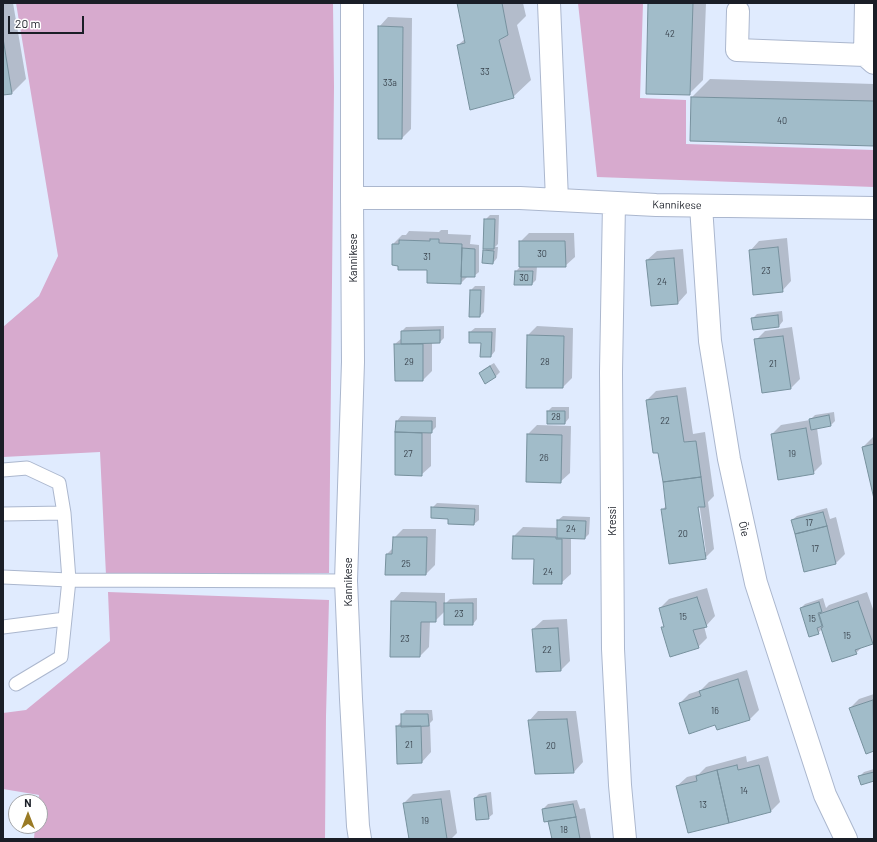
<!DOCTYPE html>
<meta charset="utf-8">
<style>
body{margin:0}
#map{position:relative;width:877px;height:842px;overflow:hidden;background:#e0ebfe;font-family:Barlow,sans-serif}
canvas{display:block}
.frame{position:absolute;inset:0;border:4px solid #1a1e27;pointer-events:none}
.north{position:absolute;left:8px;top:794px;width:40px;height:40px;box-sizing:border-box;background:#fff;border:1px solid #a3a5a9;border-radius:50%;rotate:0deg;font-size:11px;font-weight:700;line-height:16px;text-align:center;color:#1a1e27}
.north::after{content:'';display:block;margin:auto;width:14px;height:18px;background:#9a7b25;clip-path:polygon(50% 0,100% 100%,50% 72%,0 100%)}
.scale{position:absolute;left:8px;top:16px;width:76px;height:18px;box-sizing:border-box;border:2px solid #1a1e27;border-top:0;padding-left:5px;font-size:12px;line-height:14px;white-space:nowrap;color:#1a1e27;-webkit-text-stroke:3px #fff;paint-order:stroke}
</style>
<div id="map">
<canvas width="877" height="842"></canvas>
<div class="frame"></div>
<div class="north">N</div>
<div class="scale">20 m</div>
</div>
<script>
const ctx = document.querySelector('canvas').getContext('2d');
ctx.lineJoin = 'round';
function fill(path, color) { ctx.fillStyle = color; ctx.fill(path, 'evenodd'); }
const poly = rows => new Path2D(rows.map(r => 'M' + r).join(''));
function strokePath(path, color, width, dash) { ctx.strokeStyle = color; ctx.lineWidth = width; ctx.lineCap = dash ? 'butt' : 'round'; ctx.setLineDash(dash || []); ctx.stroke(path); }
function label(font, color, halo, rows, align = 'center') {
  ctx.font = font + ' Barlow,sans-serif'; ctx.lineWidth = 3; ctx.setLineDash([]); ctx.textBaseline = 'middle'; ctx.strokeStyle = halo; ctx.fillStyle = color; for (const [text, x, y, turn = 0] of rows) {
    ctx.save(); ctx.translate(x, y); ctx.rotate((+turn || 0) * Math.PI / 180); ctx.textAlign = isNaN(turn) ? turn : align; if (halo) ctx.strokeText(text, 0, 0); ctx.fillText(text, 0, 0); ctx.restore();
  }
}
const green = poly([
 [16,3,333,3,334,87,329,573,106,575,100,452,3,457,3,327,39,296,58,256],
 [578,3,643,3,640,98,686,100,686,144,874,150,874,187,597,177],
 [108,592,329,600,326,716,325,839,34,839,35,826,40,826,40,802,38,802,39,795,3,789,3,713,26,710,110,641]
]);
const shadow = poly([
 [3,3,13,3,26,79,12,93,3,94],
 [458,3,523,3,526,16,517,25,531,80,513,97,458,45,465,39],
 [649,3,706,3,703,80,689,94],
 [388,17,412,18,411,129,402,138,379,27],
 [710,79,874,84,874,145,692,97],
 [490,215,499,215,498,244,495,247,498,247,497,258,493,263,484,251,487,248,485,220],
 [441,230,448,230,448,234,471,235,470,244,479,245,479,272,474,276,468,276,461,283,428,269,393,264,393,244,402,235,406,235,409,231,439,232],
 [529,233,574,233,575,257,565,266,537,266,536,280,532,284,516,271,521,266,520,242],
 [787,238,791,281,782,291,750,251,759,241],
 [683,249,687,293,678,303,652,305,647,260,657,251],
 [475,286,485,286,484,312,480,316,471,290],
 [782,311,783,321,779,326,752,319,757,314],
 [444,326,444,338,440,342,432,342,432,371,423,380,395,344,402,338,402,331,406,327],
 [537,326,573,328,572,378,563,387,527,387,528,335],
 [792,327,800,379,791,388,756,340,765,331],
 [475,328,496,328,495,351,491,356,482,342,470,332],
 [494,363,500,372,495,377,480,373,484,369],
 [686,387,693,434,705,432,714,496,708,502,714,549,705,558,662,510,667,505,659,451,647,400,656,391],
 [699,502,706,552,704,552,697,503],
 [552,407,569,407,569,418,565,423,548,411],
 [834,412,835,421,831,425,817,428,822,464,813,473,772,434,781,425,810,420,815,415],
 [401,416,436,417,436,427,431,432,431,466,421,475,396,474,397,421],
 [537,425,571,426,570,473,560,482,527,481,528,434],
 [874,436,874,495,863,447],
 [437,503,479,505,479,520,474,524,449,523,449,518,432,508],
 [827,508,830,519,836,517,845,554,836,563,792,520,797,516],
 [563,516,590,517,589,534,585,538,571,538,571,574,561,583,514,536,523,527,558,528,558,520],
 [403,529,436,529,435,565,426,574,387,554,393,548,394,538],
 [707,588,715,616,706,626,704,626,707,638,698,647,663,628,665,625,660,608,669,599],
 [401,592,445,593,445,604,450,599,477,598,477,619,473,624,445,611,435,621,430,621,429,647,420,656,392,602],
 [867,592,874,612,874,642,862,647,856,653,822,629,818,633,801,608,805,604,823,598,826,608,829,605],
 [567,619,570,661,561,670,537,671,533,629,543,620],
 [747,670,759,710,750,719,717,729,716,724,680,703,689,694,701,690,709,682],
 [874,694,874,750,866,753,850,708,859,699],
 [406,710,432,710,433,720,430,723,431,752,422,762,397,726,402,721,402,714],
 [538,711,576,711,583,762,574,772,536,772,529,721],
 [746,756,747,762,768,756,780,802,771,811,689,832,677,786,687,777,699,774,706,767],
 [874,769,874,780,859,777,864,772],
 [450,790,457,833,451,839,410,839,404,803,413,794],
 [491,792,493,814,488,818,475,798,479,794],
 [577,800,580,809,585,808,591,838,553,839,549,820,543,809,548,804]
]);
const building = poly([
 [457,3,502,3,508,35,499,40,514,98,470,110,457,45,465,43,457,3],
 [648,3,693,3,690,95,646,94,648,3],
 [378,26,403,27,402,139,378,139,378,26],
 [3,38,12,94,3,95,3,38],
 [691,97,874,101,874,146,690,141,691,97],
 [484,219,495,219,494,249,483,249,484,219],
 [430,239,439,239,439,243,462,244,461,284,427,283,427,270,398,270,398,266,392,265,392,244,399,244,399,240,430,241,430,239],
 [519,241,565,241,566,267,519,267,519,241],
 [778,247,783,292,753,295,749,250,778,247],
 [462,248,475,249,475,277,461,277,462,248],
 [483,250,494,251,493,264,482,263,483,250],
 [674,258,678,304,651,306,646,260,674,258],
 [515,271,533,271,532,285,514,285,515,271],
 [470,290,481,290,480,317,469,317,470,290],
 [778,315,779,327,753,330,751,318,778,315],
 [440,330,440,343,401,344,401,331,440,330],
 [469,332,492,332,491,357,480,357,481,343,469,343,469,332],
 [527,335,564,336,563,388,526,388,527,335],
 [783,336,791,389,762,393,754,339,783,336],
 [394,344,423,344,423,381,395,381,394,344],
 [490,366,496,377,485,384,479,373,490,366],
 [677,396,684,442,696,441,701,477,663,482,658,453,653,453,646,400,677,396],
 [547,411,565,411,565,424,547,424,547,411],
 [829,415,831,426,811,430,809,419,829,415],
 [396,421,432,421,432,433,395,432,396,421],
 [806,428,814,474,778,480,771,434,806,428],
 [395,432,422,433,422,476,395,475,395,432],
 [527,434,562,435,561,483,526,482,527,434],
 [874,444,874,499,862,447,874,444],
 [701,477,705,507,698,507,706,559,669,564,661,509,666,509,663,482,701,477],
 [431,507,475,509,474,525,448,524,448,519,431,518,431,507],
 [823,512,827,526,795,534,791,520,823,512],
 [557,520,586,521,585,539,557,538,557,520],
 [827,526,836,564,804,572,795,534,827,526],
 [513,536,556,537,556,539,562,539,562,584,533,584,534,559,512,559,513,536],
 [393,537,427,537,426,575,385,575,386,554,392,554,393,537],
 [697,597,707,627,693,630,699,648,670,657,661,627,664,627,659,608,697,597],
 [391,601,436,602,436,622,421,622,420,657,390,657,391,601],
 [858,601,873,644,855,650,857,654,832,662,821,628,823,627,819,614,858,601],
 [819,602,822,612,818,613,822,626,817,628,819,634,809,637,800,608,819,602],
 [444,603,473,603,473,625,444,625,444,603],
 [558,628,561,671,536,672,532,629,558,628],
 [738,679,750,720,717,730,715,725,689,734,679,703,701,696,699,691,738,679],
 [873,700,874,751,866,754,849,708,873,700],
 [401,714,428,714,429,726,401,727,401,714],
 [567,719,574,773,535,774,528,720,567,719],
 [396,726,421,726,422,763,397,764,396,726],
 [737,765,738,770,759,765,771,812,729,823,717,770,737,765],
 [717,770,729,823,688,833,676,786,697,781,696,776,717,770],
 [874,772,874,781,861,785,858,776,874,772],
 [486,796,489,819,476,820,474,798,486,796],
 [441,799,447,839,409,839,403,803,441,799],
 [573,804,576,817,544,822,542,809,573,804],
 [576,817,580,839,552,839,548,821,576,817]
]);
const service = poly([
 [3,470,27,468,59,483,64,513,69,580,61,657,16,684],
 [3,514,64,513],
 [3,577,69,580,346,581],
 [3,627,65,619]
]);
const minor = poly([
 [352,3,352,198],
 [549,3,557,200],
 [738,11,737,50,865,55,874,63],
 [865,55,866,3],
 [614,203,611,372,613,649,620,785,625,839],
 [701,206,710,341,729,459,756,583,825,795,846,839],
 [360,839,358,826,351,699,346,581,353,362,352,198,520,198,656,205,874,208]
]);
const numberNames = [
 ["42",670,34],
 ["33",485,72],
 ["33a",390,83],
 ["40",782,121],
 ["30",542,254],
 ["31",427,257],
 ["23",766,271],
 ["30",524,278],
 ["24",662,282],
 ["29",409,362],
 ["28",545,362],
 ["21",773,364],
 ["28",556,417],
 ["22",665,421],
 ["27",408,454],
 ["19",792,454],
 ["26",544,458],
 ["17",809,523],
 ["24",571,529],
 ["20",683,534],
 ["17",815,549],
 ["25",406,564],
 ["24",548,572],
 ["23",459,614],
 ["15",683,617],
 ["15",812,619],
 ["15",847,636],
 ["23",405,639],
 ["22",547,650],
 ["16",715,711],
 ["21",409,745],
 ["20",551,746],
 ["14",744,791],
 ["13",703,805],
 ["19",425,821],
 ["18",564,830]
];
const streetNames = [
 ["Kannikese",677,205,1],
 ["Kannikese",353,258,-90],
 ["Kressi",612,521,-90],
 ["Õie",744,529,78],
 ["Kannikese",348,582,-90]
];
fill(green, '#d7aace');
fill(shadow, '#0003');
fill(building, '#a1bcc9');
strokePath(building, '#77919e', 1);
strokePath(service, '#abb7ce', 15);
strokePath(minor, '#abb7ce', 24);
strokePath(service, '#fff', 13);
strokePath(minor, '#fff', 22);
label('9px', '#3c4650', null, numberNames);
label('11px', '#1a1e27', '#fff', streetNames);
</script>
